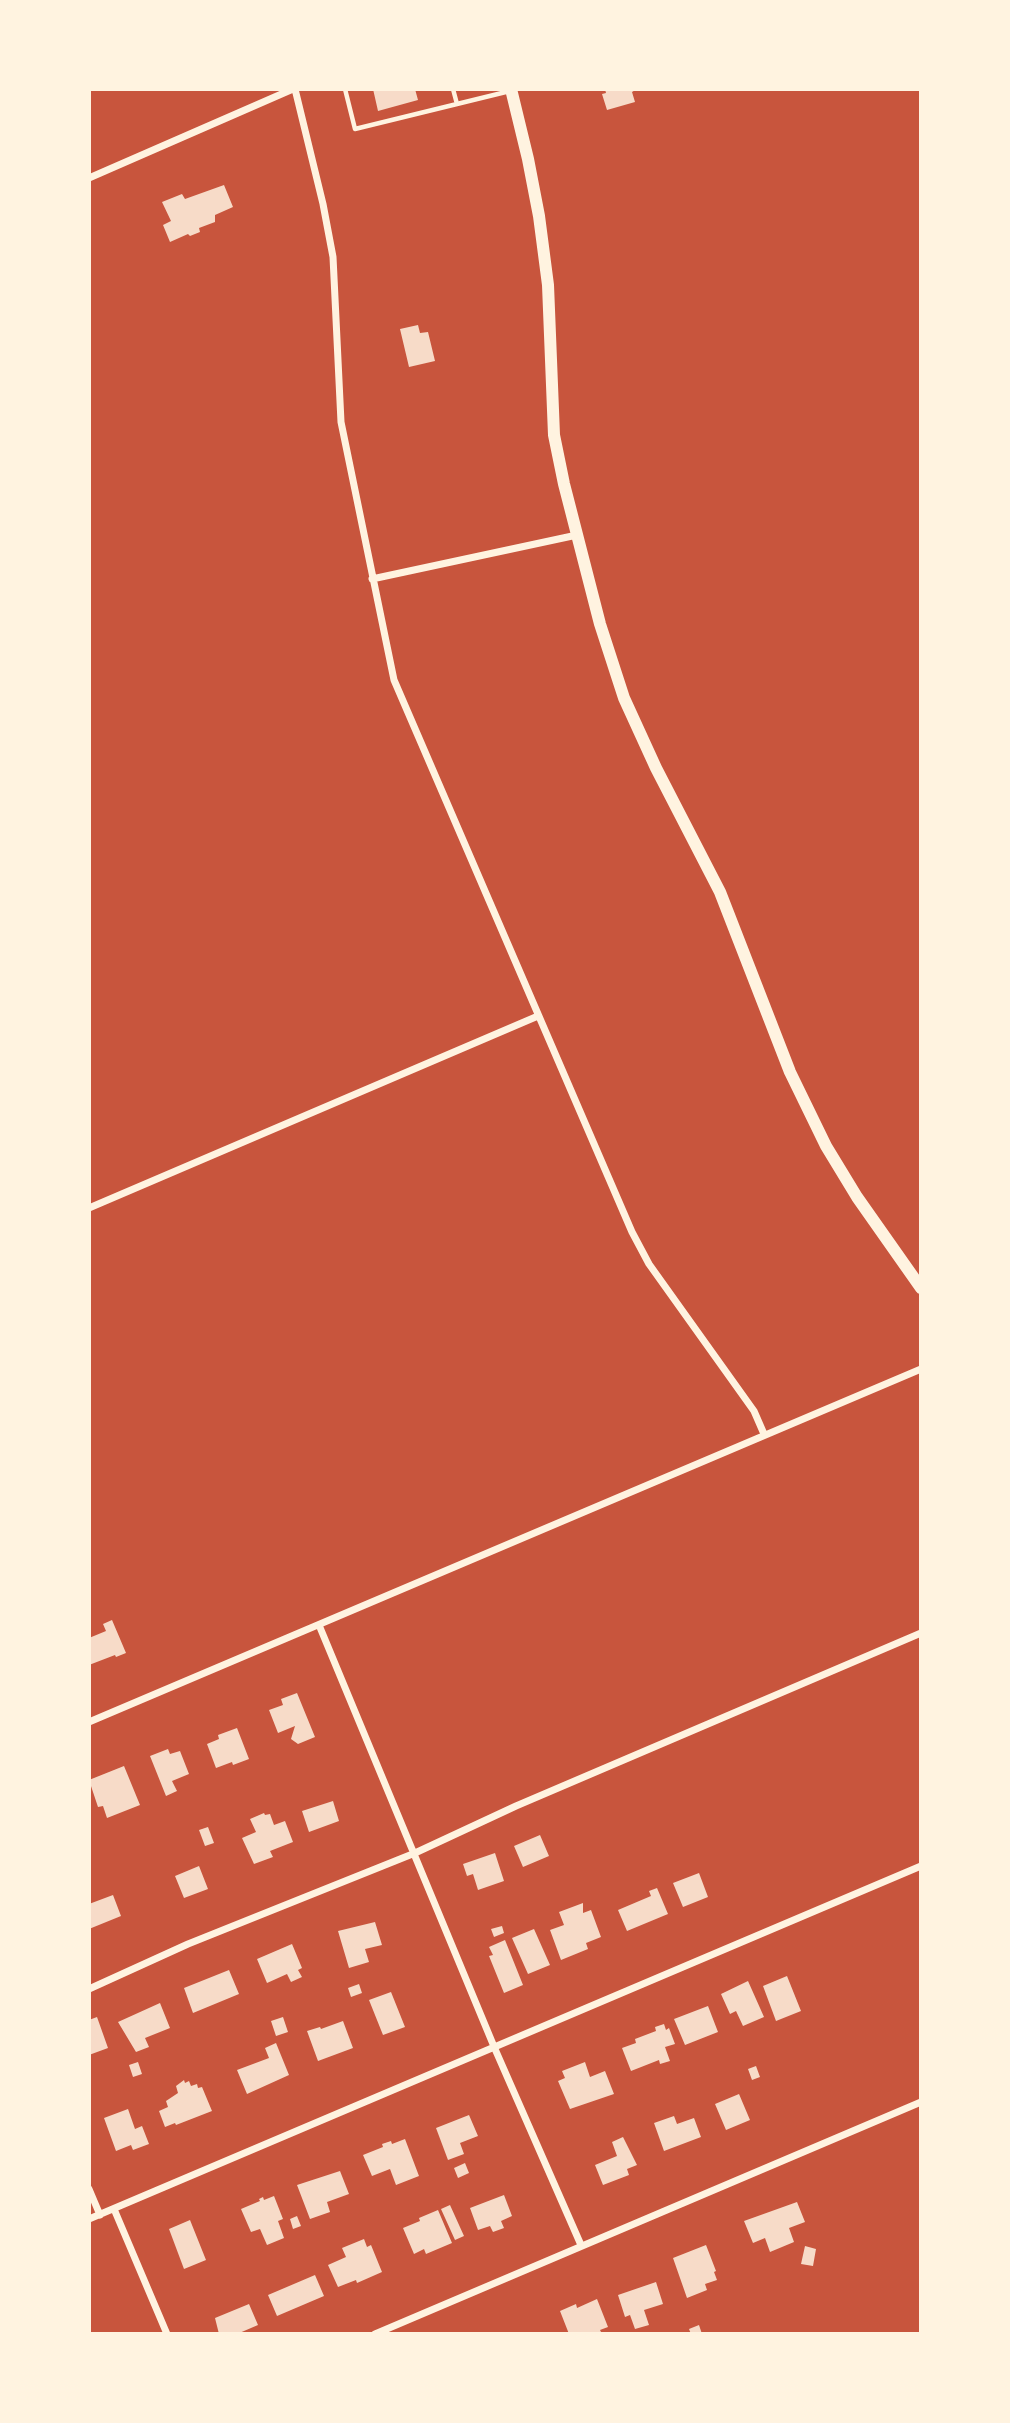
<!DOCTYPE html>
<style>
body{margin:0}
#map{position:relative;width:1010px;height:2423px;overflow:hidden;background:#c8553d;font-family:Cabin,sans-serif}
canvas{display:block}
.frame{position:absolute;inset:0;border:91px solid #fff3e0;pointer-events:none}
</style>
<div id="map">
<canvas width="1010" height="2423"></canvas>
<div class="frame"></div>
</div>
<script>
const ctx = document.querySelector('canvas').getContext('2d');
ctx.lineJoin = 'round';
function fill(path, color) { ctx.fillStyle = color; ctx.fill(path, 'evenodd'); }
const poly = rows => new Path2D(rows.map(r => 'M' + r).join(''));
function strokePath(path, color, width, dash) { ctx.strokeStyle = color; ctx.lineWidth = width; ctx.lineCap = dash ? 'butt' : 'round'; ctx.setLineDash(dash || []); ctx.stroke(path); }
const building = poly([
 [373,89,415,89,418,100,378,111],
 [605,89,637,89,632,92,635,102,607,110,602,94,606,93],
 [224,185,233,207,215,215,215,222,199,228,200,232,190,236,188,234,170,242,163,225,171,221,162,202,182,194,185,199],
 [418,325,420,333,428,332,435,361,409,367,400,329],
 [112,1620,126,1653,116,1657,115,1655,89,1665,89,1638,106,1631,103,1624],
 [297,1693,315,1737,298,1744,291,1739,295,1726,278,1733,269,1710,283,1705,281,1699],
 [237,1728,249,1759,233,1765,232,1762,216,1768,207,1744,219,1739,218,1735],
 [168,1749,170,1754,180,1751,189,1774,172,1781,177,1791,166,1796,150,1756],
 [124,1766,140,1805,107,1818,103,1806,98,1807,89,1780],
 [333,1801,339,1821,309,1832,302,1811],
 [264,1813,265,1815,270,1814,274,1825,285,1821,293,1842,270,1851,273,1857,254,1864,242,1838,256,1832,250,1819],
 [208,1827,214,1843,205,1846,199,1830],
 [540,1835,549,1856,523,1867,514,1846],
 [495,1853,504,1881,478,1890,473,1874,467,1876,463,1864],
 [199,1866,208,1889,184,1898,175,1876],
 [699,1873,708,1897,683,1907,673,1883],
 [657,1888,668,1914,627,1931,618,1910,651,1896,649,1891],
 [113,1895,121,1916,89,1929,89,1904],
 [583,1903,583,1913,591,1910,601,1937,586,1943,588,1949,561,1960,550,1930,564,1925,559,1912],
 [375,1922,382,1945,365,1949,369,1962,349,1968,338,1931],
 [502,1926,504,1933,494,1937,491,1929],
 [534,1929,550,1965,528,1974,512,1938],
 [505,1940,523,1985,504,1993,489,1956,493,1955,489,1947],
 [292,1944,302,1968,298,1970,302,1977,291,1982,287,1974,267,1983,257,1959],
 [229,1970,239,1994,193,2013,184,1988],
 [787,1976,801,2011,776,2021,763,1986],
 [748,1981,764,2017,743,2026,736,2011,730,2014,721,1994],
 [359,1984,362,1993,351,1997,348,1988],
 [391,1992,405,2027,383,2035,369,2000],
 [160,2003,170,2028,145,2038,149,2047,136,2052,118,2022],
 [708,2006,718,2032,685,2045,674,2019],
 [97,2017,108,2048,89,2055,89,2020],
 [283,2017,288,2032,276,2036,271,2021],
 [343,2021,353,2048,318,2061,307,2031,320,2027,321,2029],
 [664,2024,666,2030,669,2028,675,2044,665,2047,670,2061,660,2064,659,2060,631,2071,622,2048,636,2043,635,2039,656,2031,655,2027],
 [276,2043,289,2075,247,2094,237,2070,269,2058,265,2048],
 [138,2062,142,2074,133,2077,129,2065],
 [585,2062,590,2077,605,2071,614,2094,570,2109,558,2081,565,2078,562,2071],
 [756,2066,760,2077,752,2080,748,2069],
 [184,2080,185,2083,189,2081,191,2086,197,2084,198,2088,202,2087,212,2111,176,2125,175,2123,165,2127,159,2111,168,2107,166,2101,178,2093,176,2086],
 [739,2094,750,2120,726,2130,715,2104],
 [128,2109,135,2129,142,2126,149,2144,133,2150,131,2145,116,2151,104,2118],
 [469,2115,478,2136,460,2143,464,2154,448,2160,436,2128],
 [674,2116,677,2124,694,2118,701,2137,664,2151,654,2123],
 [623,2137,637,2165,627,2169,629,2175,603,2185,595,2165,617,2156,612,2142],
 [405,2139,419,2176,396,2185,390,2169,372,2176,363,2155,383,2147,382,2144,391,2141,392,2144],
 [465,2163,469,2173,458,2178,454,2168],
 [340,2171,349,2194,327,2202,330,2212,310,2219,297,2185],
 [504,2195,512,2216,501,2221,504,2228,493,2232,490,2226,478,2230,470,2208],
 [274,2196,283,2219,278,2221,284,2238,267,2245,260,2229,251,2232,241,2209,260,2201,259,2199,263,2197,264,2200],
 [797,2202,805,2222,789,2228,794,2242,770,2252,765,2238,753,2243,744,2221],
 [450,2205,464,2236,455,2240,441,2209],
 [438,2210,452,2243,426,2254,424,2249,414,2254,403,2228,420,2221,419,2218],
 [297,2216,301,2226,293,2229,290,2219],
 [190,2220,206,2260,184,2269,169,2229],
 [364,2239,367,2247,371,2245,382,2272,357,2283,356,2280,338,2287,328,2265,346,2257,342,2248],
 [706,2245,716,2271,714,2272,717,2280,705,2284,707,2290,687,2298,673,2258],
 [805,2246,816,2249,813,2266,801,2264],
 [315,2275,324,2296,277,2316,268,2295],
 [656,2282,663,2304,644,2310,649,2325,635,2329,630,2315,625,2317,618,2295],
 [597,2299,608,2327,600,2330,602,2334,569,2334,560,2311,576,2304,577,2308],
 [249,2304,258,2325,237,2334,219,2334,215,2318],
 [699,2325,702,2334,691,2334,689,2329]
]);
const service = poly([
 [345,89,355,129,457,104],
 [453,89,457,104,510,91]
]);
const minor = poly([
 [295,89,323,204,333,257,341,422,394,680,632,1232,649,1264,754,1411,764,1434],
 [89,178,293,89],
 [372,579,577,535],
 [89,1208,538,1016],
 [319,1625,495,2049,581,2245],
 [89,1722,921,1369],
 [89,1989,188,1944,415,1853,516,1806,921,1633],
 [89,2189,100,2215],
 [114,2209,167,2334],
 [89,2219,921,1866],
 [375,2334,921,2102]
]);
const secondary = poly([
 [511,89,528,159,539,216,548,285,554,435,564,484,600,624,624,698,656,768,720,892,790,1072,826,1146,857,1197,921,1288]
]);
fill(building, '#f7dbc8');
strokePath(service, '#fff3e0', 4.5);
strokePath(minor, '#fff3e0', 7);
strokePath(secondary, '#fff3e0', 12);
</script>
